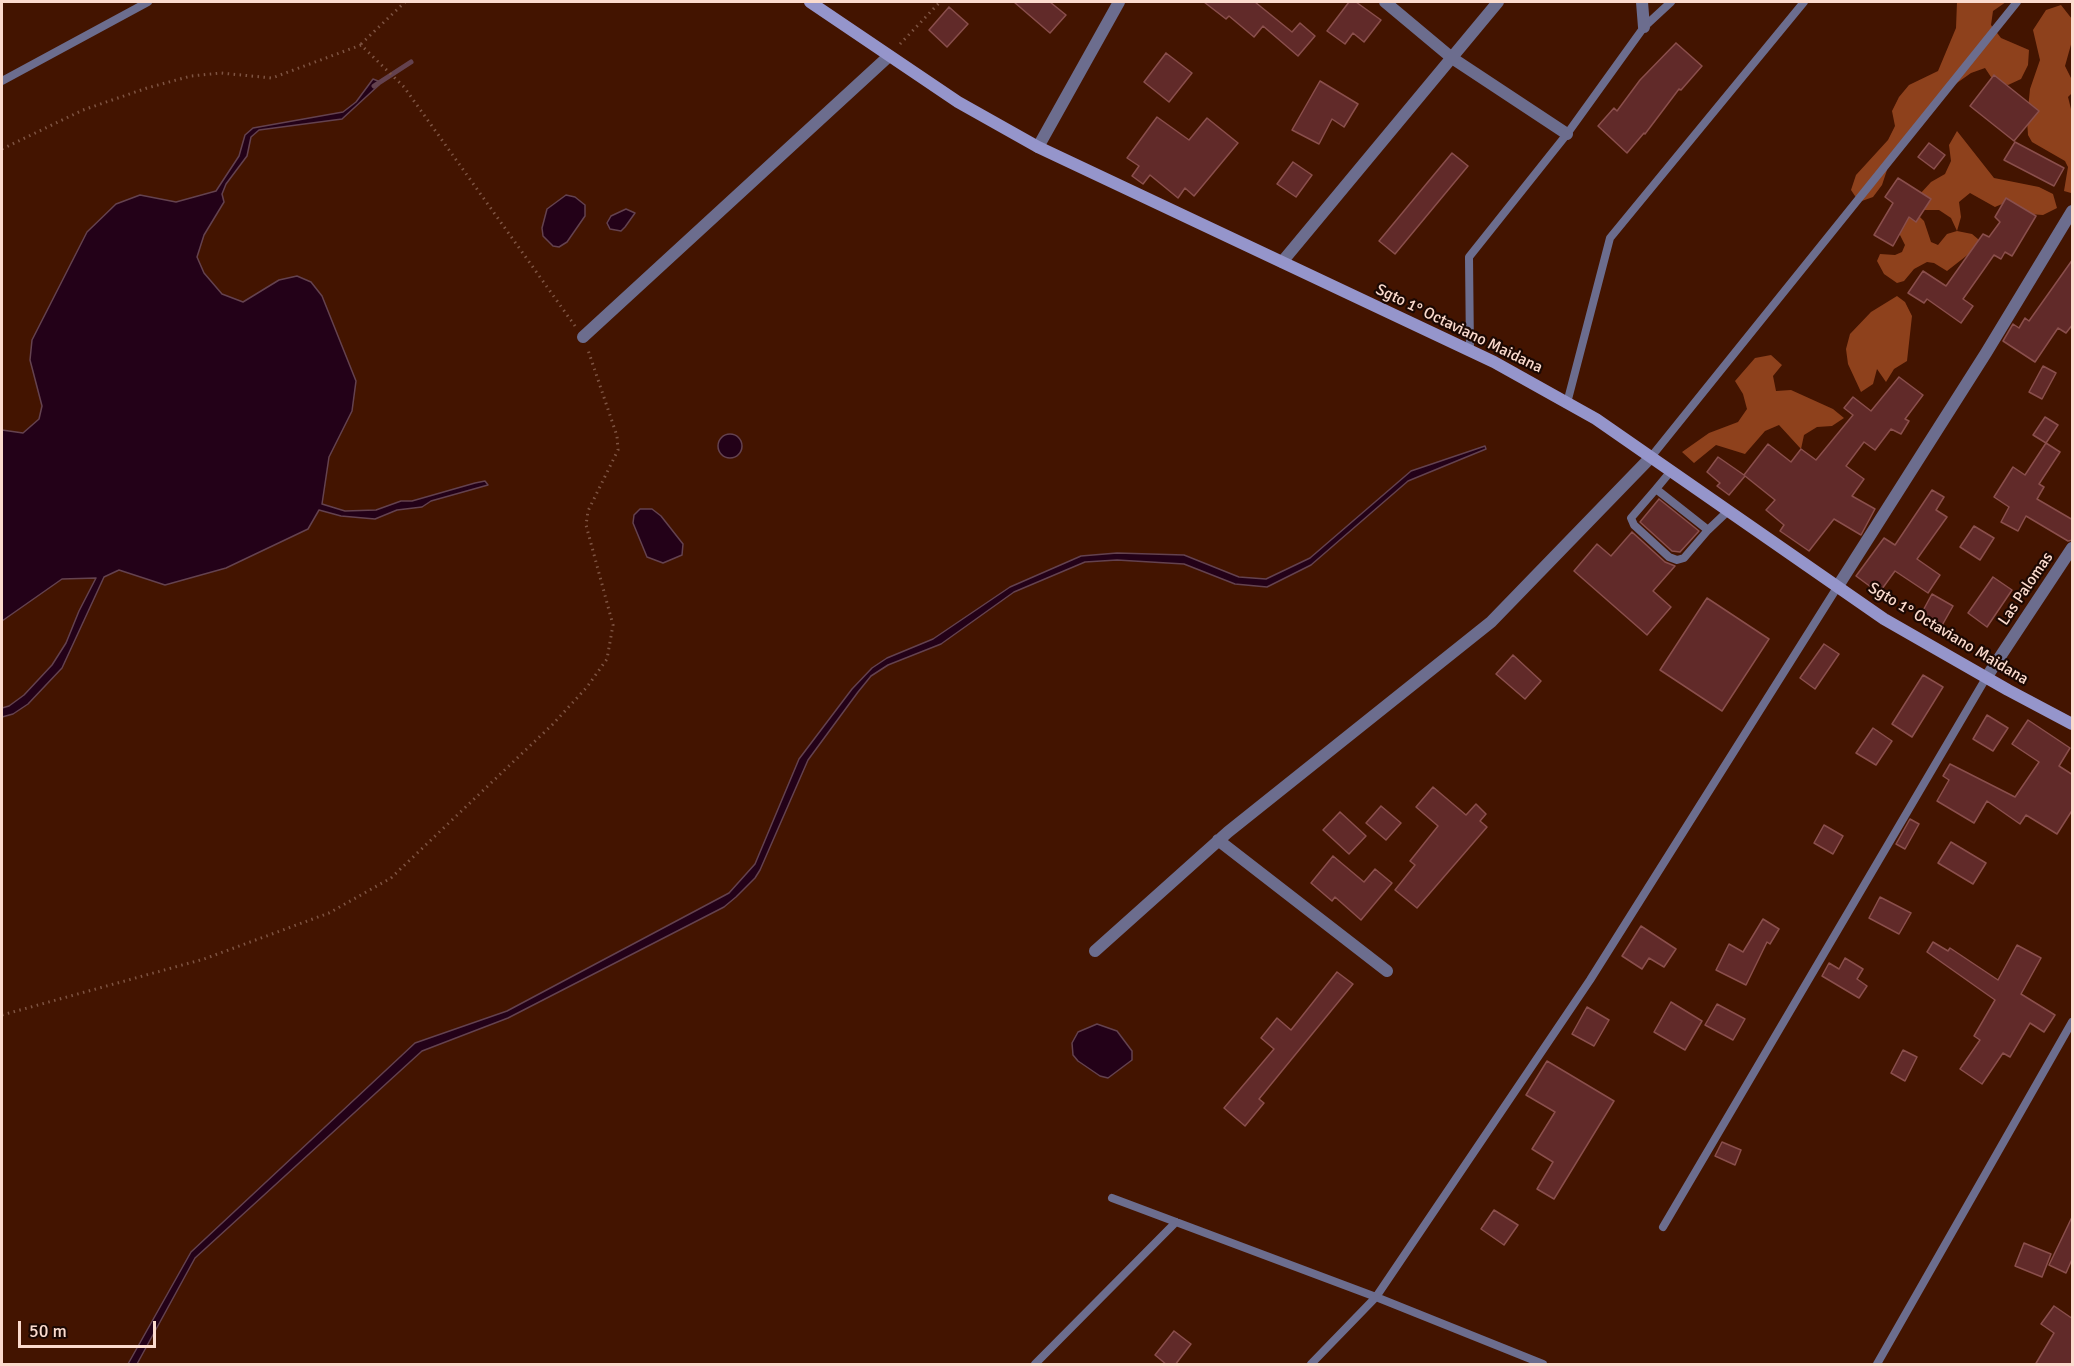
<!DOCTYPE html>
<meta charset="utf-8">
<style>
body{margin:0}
#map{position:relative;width:2074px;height:1366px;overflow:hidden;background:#431400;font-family:Signika,sans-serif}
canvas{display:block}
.frame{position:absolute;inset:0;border:3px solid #fbdbce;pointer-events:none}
.scale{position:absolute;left:18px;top:1321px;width:138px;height:27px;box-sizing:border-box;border:3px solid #fbdbce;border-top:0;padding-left:8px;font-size:18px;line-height:21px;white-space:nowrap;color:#fbdbce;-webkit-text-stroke:4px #1c0802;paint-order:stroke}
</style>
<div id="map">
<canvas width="2074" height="1366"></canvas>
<div class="frame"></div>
<div class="scale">50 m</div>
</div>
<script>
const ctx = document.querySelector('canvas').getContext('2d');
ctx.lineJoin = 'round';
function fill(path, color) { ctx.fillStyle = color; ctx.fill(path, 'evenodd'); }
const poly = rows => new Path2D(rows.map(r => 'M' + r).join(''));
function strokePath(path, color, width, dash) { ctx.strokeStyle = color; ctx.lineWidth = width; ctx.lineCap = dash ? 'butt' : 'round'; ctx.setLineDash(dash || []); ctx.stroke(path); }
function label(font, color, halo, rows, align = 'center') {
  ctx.font = font + ' Signika,sans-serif'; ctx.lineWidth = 4.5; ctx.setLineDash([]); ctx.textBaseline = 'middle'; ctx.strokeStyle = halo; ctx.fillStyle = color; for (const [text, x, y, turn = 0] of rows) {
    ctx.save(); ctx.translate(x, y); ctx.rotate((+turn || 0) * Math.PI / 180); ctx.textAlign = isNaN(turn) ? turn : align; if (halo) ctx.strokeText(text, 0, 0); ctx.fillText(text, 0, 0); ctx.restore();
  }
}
const forest = poly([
 [1957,2,2006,2,1993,11,1991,25,2001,38,2029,50,2028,65,2021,79,2008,85,1993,80,1985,68,1971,73,1947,90,1891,158,1882,185,1873,197,1859,202,1851,190,1856,175,1888,140,1895,126,1892,111,1899,97,1909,85,1938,71,1956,28],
 [2061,5,2072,19,2072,41,2065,66,2072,80,2072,93,2068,97,2072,113,2071,193,2064,191,2068,167,2065,161,2032,142,2028,135,2027,119,2030,89,2040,60,2033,30,2046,10],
 [1957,131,1994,178,2039,187,2053,194,2057,208,2043,215,2028,214,2009,201,1995,207,1970,193,1959,202,1961,217,1957,231,1972,234,1978,239,1979,246,1947,271,1934,263,1927,262,1914,269,1904,281,1897,283,1884,274,1877,261,1880,254,1895,255,1902,252,1905,245,1898,231,1898,223,1911,216,1919,216,1924,221,1931,242,1938,245,1947,234,1957,231,1951,218,1939,210,1924,210,1920,194,1931,182,1945,174,1951,161,1949,145],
 [1897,296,1905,302,1912,316,1907,361,1894,369,1886,382,1877,369,1873,384,1861,392,1848,364,1846,349,1850,334,1871,312],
 [1771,355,1782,365,1773,376,1776,391,1791,390,1833,409,1844,418,1832,426,1817,427,1804,435,1801,449,1779,425,1765,431,1745,454,1716,445,1694,463,1682,452,1709,433,1738,422,1747,409,1743,394,1735,381,1755,358]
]);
const water = poly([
 [373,79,378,81,379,85,342,119,259,130,251,137,247,156,226,184,222,194,224,202,204,235,197,257,204,273,222,294,243,302,279,280,297,276,311,282,322,296,356,381,352,411,329,457,322,504,345,511,376,510,401,501,412,501,475,483,485,481,488,485,431,501,422,507,397,510,375,519,341,516,319,510,308,529,226,568,165,585,119,570,104,577,62,668,28,704,13,714,2,717,2,708,9,706,24,695,52,665,66,643,79,611,96,578,62,579,2,621,2,430,23,433,39,419,42,406,30,360,32,340,87,232,116,204,140,195,176,202,216,191,239,156,245,135,253,128,343,112,356,102,373,79],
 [566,195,575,197,585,205,585,216,567,242,559,247,553,246,543,236,542,228,547,209,566,195],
 [626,209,635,213,625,227,621,231,610,229,607,223,611,216,626,209],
 '718 446a12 12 0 1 1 24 0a12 12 0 1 1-24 0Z',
 [1485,446,1486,449,1408,481,1311,565,1267,587,1235,584,1184,564,1117,560,1085,562,1014,592,941,644,888,665,871,676,858,692,808,760,760,870,755,878,736,897,724,907,508,1018,422,1051,195,1258,137,1364,128,1364,191,1252,415,1043,507,1011,729,893,755,864,799,759,852,689,872,668,887,658,933,639,1010,587,1081,556,1117,553,1184,555,1239,577,1266,579,1310,558,1411,471,1485,446],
 [640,509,652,509,661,516,683,544,682,555,663,563,647,557,633,523,634,515,640,509],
 [1097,1024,1117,1031,1132,1051,1132,1060,1108,1078,1100,1076,1078,1061,1073,1055,1072,1043,1078,1032,1097,1024]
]);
const stream = poly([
 [374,86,411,62]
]);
const building = poly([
 [1014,2,1050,2,1066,15,1050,33,1014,2],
 [1204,2,1255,2,1292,32,1300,23,1315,36,1298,56,1263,26,1254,37,1229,16,1226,19,1204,2],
 [1349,2,1356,2,1381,20,1364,42,1353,33,1345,44,1327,31,1349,2],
 [949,7,968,24,947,47,929,30,949,7],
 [1676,43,1702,66,1681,90,1679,89,1645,134,1644,133,1627,153,1598,126,1614,108,1617,111,1640,80,1676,43],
 [1166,53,1192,73,1169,102,1144,82,1166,53],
 [1994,75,2039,111,2014,141,1970,106,1994,75],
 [1320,81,1358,104,1344,127,1332,119,1319,144,1292,130,1320,81],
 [1157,117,1189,140,1207,118,1238,143,1194,196,1185,188,1178,198,1150,175,1143,184,1132,176,1139,166,1127,158,1157,117],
 [2015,142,2064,168,2054,186,2004,160,2015,142],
 [1929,143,1945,155,1934,169,1918,157,1929,143],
 [1452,153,1468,166,1395,254,1379,241,1452,153],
 [1293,162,1312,175,1296,197,1277,184,1293,162],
 [1898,178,1931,199,1916,222,1909,217,1893,246,1874,235,1893,203,1885,197,1898,178],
 [2006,198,2036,216,2012,256,2005,252,2001,259,1994,255,1963,299,1973,306,1961,323,1927,299,1924,303,1908,293,1923,271,1946,286,1983,234,1989,237,2000,222,1995,217,2006,198],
 [2073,259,2073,324,2066,333,2058,328,2035,362,2003,341,2013,324,2019,328,2025,318,2029,321,2073,259],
 [2043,366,2056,373,2042,399,2029,392,2043,366],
 [1899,377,1923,395,1905,419,1909,421,1901,434,1891,429,1875,450,1864,442,1846,466,1864,479,1852,496,1875,509,1861,535,1834,519,1809,551,1780,531,1784,525,1766,510,1775,500,1745,476,1729,495,1717,486,1720,483,1707,472,1718,457,1744,475,1768,444,1791,462,1801,449,1816,460,1853,415,1844,408,1853,397,1871,411,1899,377],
 [2045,417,2058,425,2046,443,2033,435,2045,417],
 [2046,443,2060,452,2039,484,2044,487,2037,499,2073,520,2073,540,2068,541,2026,516,2018,531,2001,522,2009,507,1994,497,2013,467,2025,475,2046,443],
 [1932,490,1944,497,1936,510,1947,517,1917,559,1940,575,1928,593,1895,571,1879,593,1856,576,1884,538,1895,545,1932,490],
 [1659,499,1699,531,1680,552,1672,551,1640,522,1659,499],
 [1974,526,1994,538,1980,560,1960,547,1974,526],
 [1632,532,1665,562,1675,566,1653,591,1671,607,1647,635,1574,571,1597,544,1611,556,1632,532],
 [1993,577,2012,590,1987,627,1968,613,1993,577],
 [1932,594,1953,606,1940,629,1919,618,1932,594],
 [1707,598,1769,639,1722,711,1660,670,1707,598],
 [1824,644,1839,654,1815,689,1800,678,1824,644],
 [1513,655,1541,681,1525,699,1496,674,1513,655],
 [1923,675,1943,687,1912,737,1892,724,1923,675],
 [1987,715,2008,728,1993,751,1973,739,1987,715],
 [2028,720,2070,748,2059,766,2073,775,2073,809,2057,834,2026,815,2020,824,1987,801,1974,823,1937,801,1949,780,1943,776,1950,764,2015,797,2039,762,2012,744,2028,720],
 [1873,728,1892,741,1876,765,1856,753,1873,728],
 [1433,787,1466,815,1476,804,1486,814,1480,821,1487,827,1417,908,1395,890,1415,865,1410,861,1438,826,1416,807,1433,787],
 [1381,806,1401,823,1386,840,1366,823,1381,806],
 [1340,812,1366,836,1349,854,1323,830,1340,812],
 [1910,819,1919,824,1905,849,1896,844,1910,819],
 [1824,825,1843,836,1833,854,1814,843,1824,825],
 [1951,842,1986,863,1973,884,1938,863,1951,842],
 [1333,856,1364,882,1375,869,1392,883,1361,920,1335,897,1332,901,1311,883,1333,856],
 [1880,897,1911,913,1899,934,1869,918,1880,897],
 [1763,919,1779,929,1770,944,1767,942,1746,985,1716,970,1729,944,1743,952,1763,919],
 [1641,926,1676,949,1664,967,1649,958,1642,969,1622,956,1641,926],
 [1933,942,1948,951,1950,948,1998,980,2017,945,2041,958,2021,994,2055,1015,2044,1032,2030,1023,2010,1057,2003,1053,1982,1084,1960,1069,1980,1040,1974,1036,1995,1000,1927,952,1933,942],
 [1845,958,1863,969,1857,979,1867,986,1859,998,1822,976,1829,963,1839,969,1845,958],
 [1337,972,1353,984,1259,1099,1264,1103,1245,1126,1224,1108,1274,1049,1261,1038,1277,1018,1291,1030,1337,972],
 [1671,1002,1702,1021,1685,1050,1654,1032,1671,1002],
 [1717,1004,1745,1019,1733,1040,1705,1025,1717,1004],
 [1587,1007,1609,1020,1594,1046,1572,1034,1587,1007],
 [1903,1050,1917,1057,1905,1081,1891,1073,1903,1050],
 [1547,1061,1614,1101,1554,1199,1537,1189,1553,1162,1532,1149,1555,1112,1526,1095,1547,1061],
 [1722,1142,1741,1150,1735,1165,1715,1156,1722,1142],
 [1494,1210,1518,1225,1504,1245,1481,1229,1494,1210],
 [2073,1215,2073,1257,2066,1273,2049,1265,2073,1215],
 [2024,1243,2051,1254,2042,1277,2015,1266,2024,1243],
 [2054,1306,2073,1319,2073,1365,2035,1365,2054,1333,2041,1324,2054,1306],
 [1174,1331,1191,1344,1175,1365,1167,1365,1155,1355,1174,1331]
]);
const path = poly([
 [361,44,405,2],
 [900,44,940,2],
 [2,149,83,110,147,88,191,76,221,73,272,78,361,45,404,87,575,326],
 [2,1015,204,959,329,913,391,878,553,724,587,687,607,659,613,625,586,525,588,511,618,450,617,436,588,350]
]);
const service = poly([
 [2,81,148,2],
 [1470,351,1469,257,1567,134,1644,27,1671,2],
 [1567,403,1610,238,1804,2],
 [1651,457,2017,2],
 [1671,471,1656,489,1708,530,1728,511],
 [1656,489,1631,518,1634,525,1669,557,1677,560,1684,558,1708,530],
 [1112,1198,1376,1297,1543,1364],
 [1663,1227,1986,678],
 [1035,1364,1176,1222],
 [1311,1364,1376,1297,1590,980,1838,586],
 [1877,1364,2072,1022]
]);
const minor = poly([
 [1385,2,1452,58,1567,134],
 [1642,2,1644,27],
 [1038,147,1119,2],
 [1282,262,1498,2],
 [583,337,889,56],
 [1838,586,1986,353,2072,211],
 [1986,678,2072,548],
 [1218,840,1387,971],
 [1095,951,1228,832,1491,622,1651,457]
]);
const secondary = poly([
 [810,2,958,102,1038,147,1494,362,1596,419,1884,619,2008,690,2072,724]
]);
const streetNames = [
 ["Sgto 1° Octaviano Maidana",1459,329,26],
 ["Las Palomas",2026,589,-56],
 ["Sgto 1° Octaviano Maidana",1948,634,31]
];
fill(forest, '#8e411c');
fill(water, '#230118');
strokePath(water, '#64424f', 1.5);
strokePath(stream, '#64424f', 5);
fill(building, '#612a29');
strokePath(building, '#8a4f4c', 1.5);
strokePath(path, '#7e5442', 3, [1.5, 4.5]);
strokePath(service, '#6c6d8e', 8);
strokePath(minor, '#6c6d8e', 12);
strokePath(secondary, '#9595cb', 12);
label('16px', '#fbdbce', '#1c0802', streetNames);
</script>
